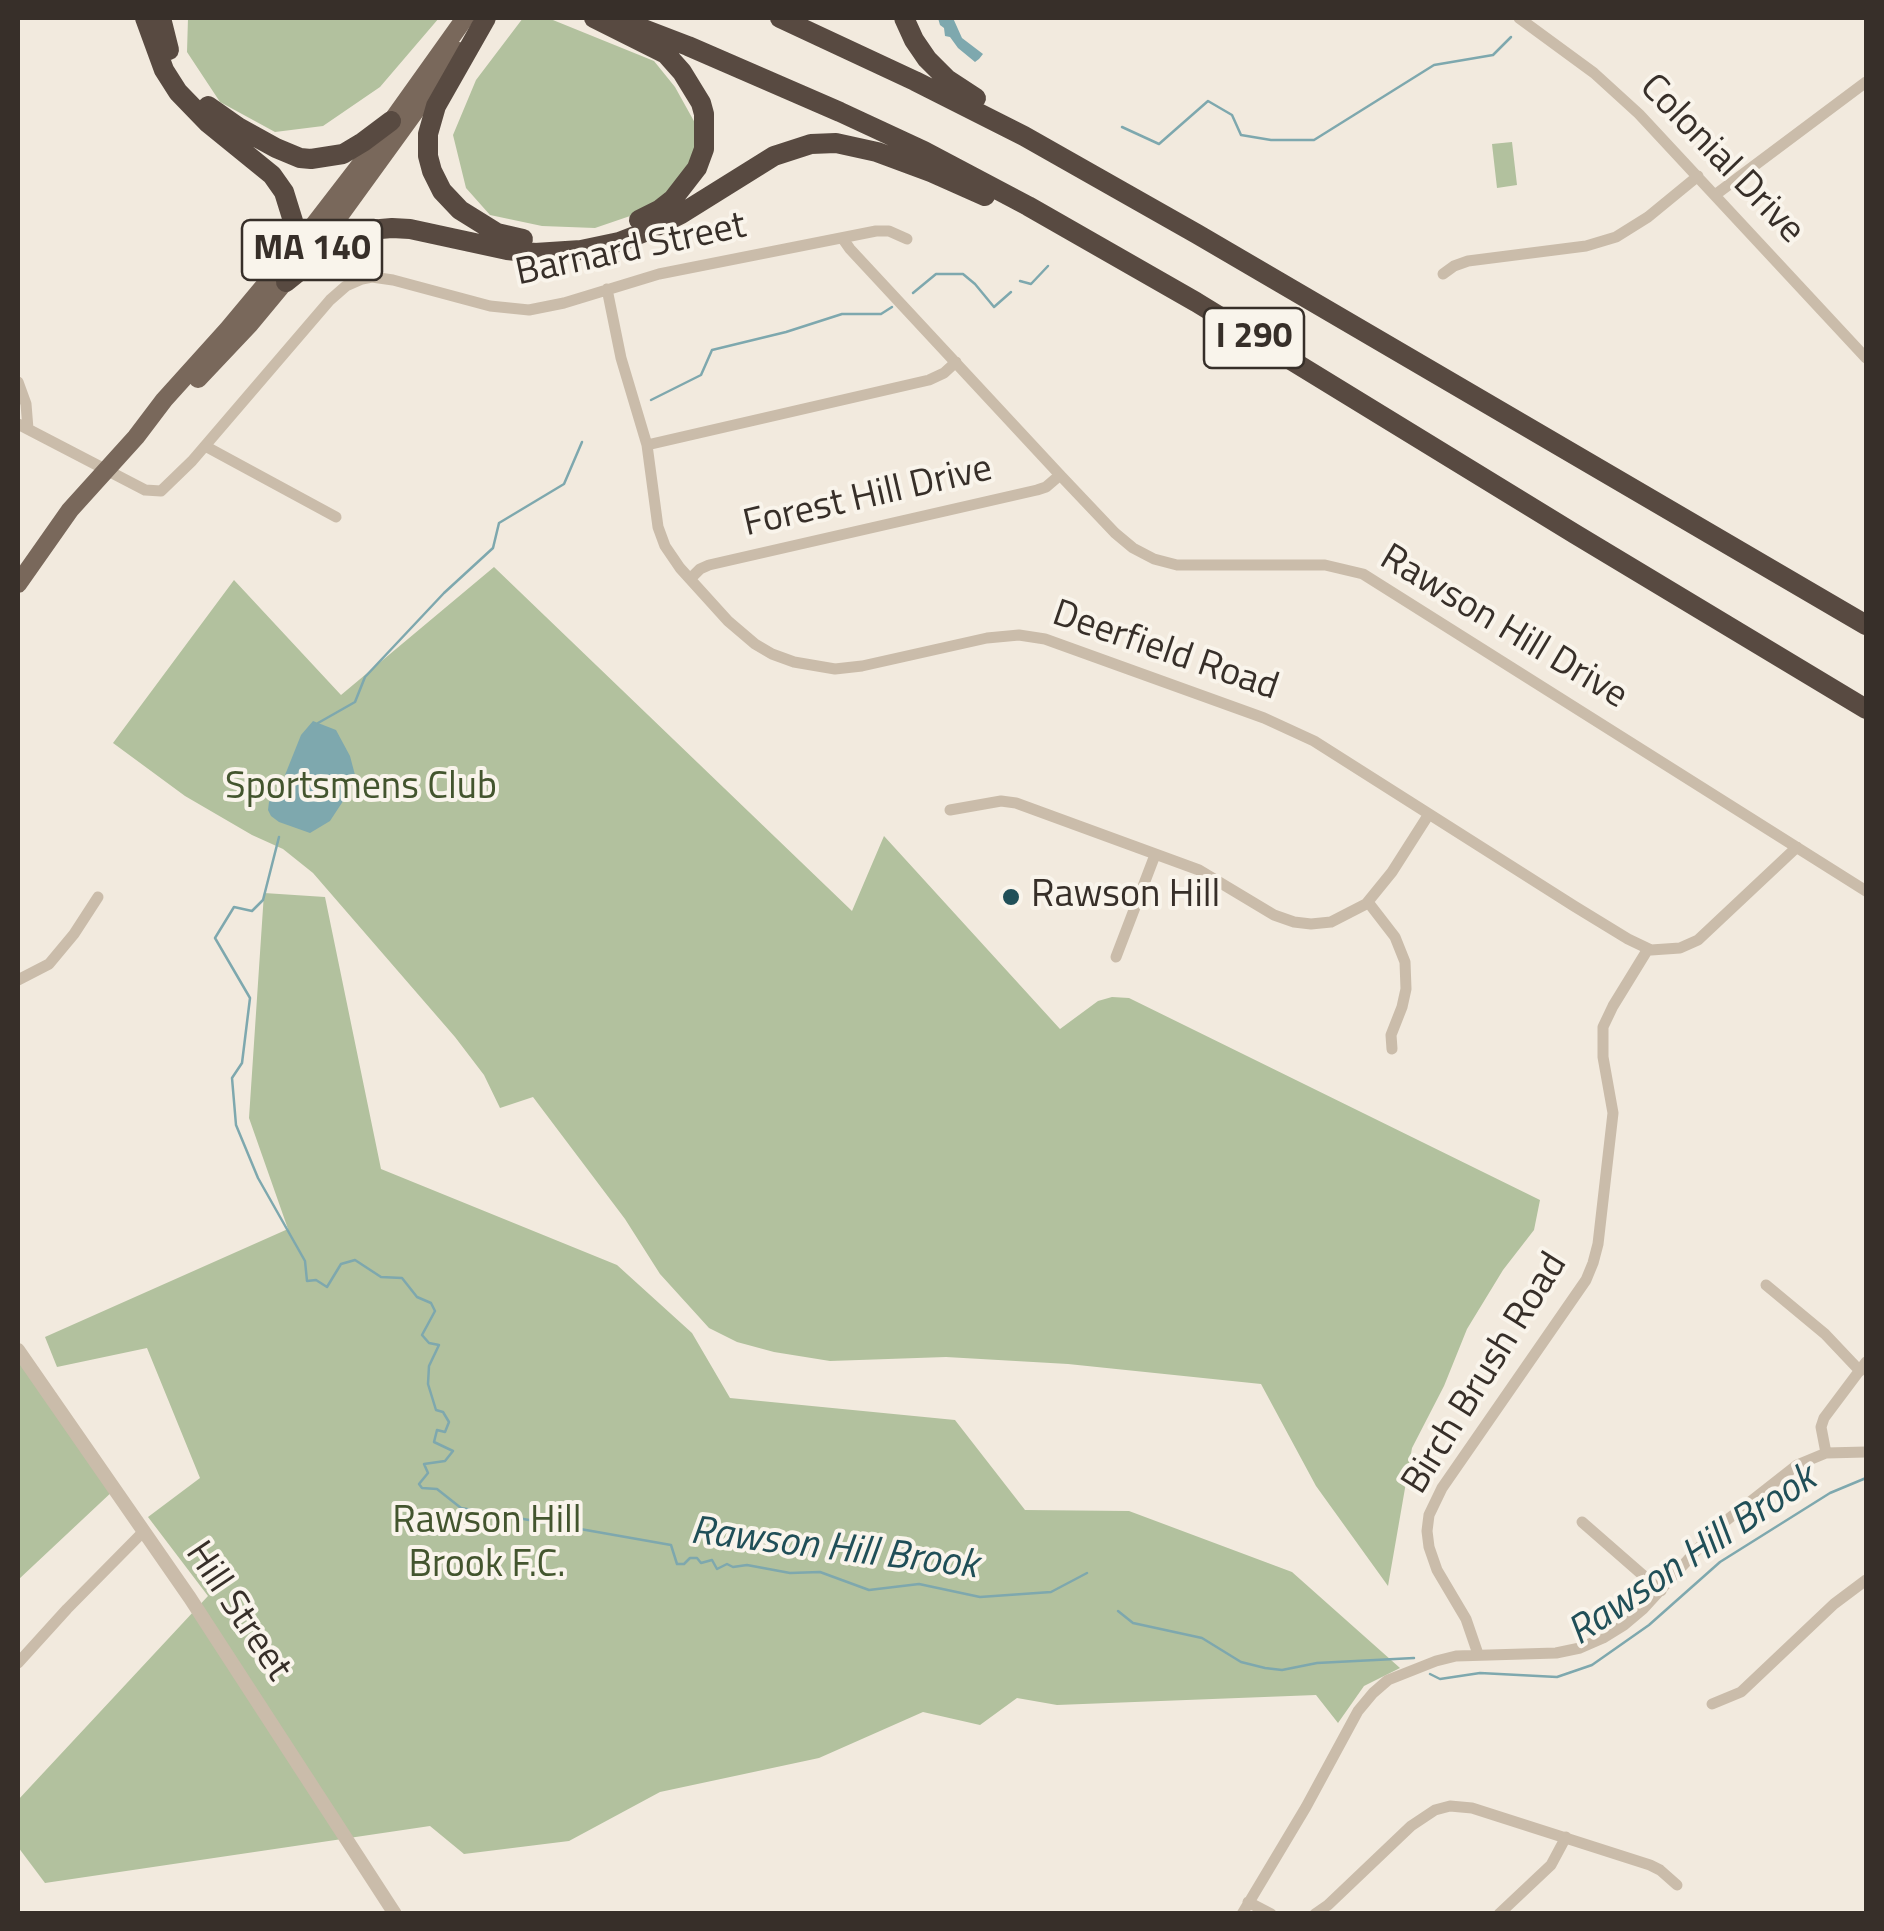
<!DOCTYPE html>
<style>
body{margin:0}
#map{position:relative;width:1884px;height:1931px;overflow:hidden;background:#f2eade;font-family:"Titillium Web",sans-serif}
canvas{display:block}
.frame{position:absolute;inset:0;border:20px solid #372f29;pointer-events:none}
</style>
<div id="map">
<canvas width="1884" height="1931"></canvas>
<div class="frame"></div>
</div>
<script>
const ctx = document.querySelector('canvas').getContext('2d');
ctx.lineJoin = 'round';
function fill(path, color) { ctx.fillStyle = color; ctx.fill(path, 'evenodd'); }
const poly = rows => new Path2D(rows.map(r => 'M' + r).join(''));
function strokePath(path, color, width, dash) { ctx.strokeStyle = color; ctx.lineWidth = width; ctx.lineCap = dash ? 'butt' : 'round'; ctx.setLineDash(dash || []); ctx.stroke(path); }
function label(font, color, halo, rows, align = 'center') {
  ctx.font = font + ' "Titillium Web",sans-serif'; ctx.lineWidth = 8; ctx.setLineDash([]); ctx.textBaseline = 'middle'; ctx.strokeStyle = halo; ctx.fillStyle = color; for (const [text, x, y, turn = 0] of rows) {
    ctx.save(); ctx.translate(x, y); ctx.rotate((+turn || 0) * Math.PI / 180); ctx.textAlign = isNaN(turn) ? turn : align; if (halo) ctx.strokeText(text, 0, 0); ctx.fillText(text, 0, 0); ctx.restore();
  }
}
const green = poly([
 [188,18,439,18,380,87,323,126,275,132,220,102,187,52],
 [523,18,548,18,654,61,675,87,695,123,695,156,671,192,633,215,595,228,542,226,490,215,466,188,453,135,476,80],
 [1512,142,1517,185,1497,188,1492,144],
 [494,567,852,911,884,836,1060,1029,1098,1001,1112,997,1129,998,1540,1200,1534,1230,1503,1270,1467,1329,1444,1386,1412,1448,1388,1586,1316,1486,1261,1384,1068,1364,946,1357,830,1361,774,1352,737,1342,709,1328,660,1274,625,1219,533,1097,500,1108,484,1075,455,1037,313,873,283,849,252,835,185,796,113,743,234,580,341,695],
 [264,893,325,897,381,1169,617,1265,692,1333,730,1398,955,1420,1025,1510,1129,1511,1292,1572,1400,1668,1364,1686,1338,1723,1316,1695,1057,1705,1017,1698,980,1725,923,1712,819,1758,660,1792,569,1841,464,1854,430,1826,45,1883,18,1847,18,1800,208,1596,148,1517,200,1478,147,1348,57,1367,45,1337,288,1229,249,1118],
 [18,1351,115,1489,18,1580]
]);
const water = poly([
 [938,18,953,18,962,38,983,54,979,59,975,62,958,48,950,37,945,36,944,28,940,25],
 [313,721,336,730,350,756,355,775,349,792,330,821,310,833,279,822,271,816,268,810,269,802,274,795,282,790,285,775,301,735]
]);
const stream = poly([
 [1122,127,1159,144,1208,101,1232,115,1241,135,1271,140,1314,140,1434,65,1493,55,1511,37],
 [1020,281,1031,284,1048,266],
 [913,293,936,274,963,274,975,284,994,307,1011,292],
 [651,400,701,375,712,350,786,332,842,314,881,314,892,307],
 [318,723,355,702,365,677,444,593,493,548,499,523,564,484,582,442],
 [279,837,263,900,252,911,234,907,215,938,250,998,242,1063,232,1078,236,1125,258,1178,305,1261,307,1281,316,1280,327,1287,341,1264,355,1260,381,1277,402,1278,417,1297,431,1303,435,1311,422,1335,429,1343,439,1345,429,1366,428,1384,436,1410,443,1412,449,1422,445,1432,437,1430,434,1442,453,1451,445,1461,424,1464,428,1473,419,1484,422,1488,437,1489,461,1508,671,1545,677,1564,684,1564,690,1558,697,1558,701,1563,712,1560,717,1569,727,1564,733,1567,747,1565,790,1573,820,1572,869,1590,919,1584,980,1597,1051,1592,1087,1573],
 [1118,1611,1133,1623,1202,1638,1241,1662,1265,1668,1282,1670,1317,1663,1414,1658],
 [1430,1674,1440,1679,1480,1673,1557,1677,1592,1665,1649,1625,1720,1562,1830,1493,1866,1478]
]);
const minor = poly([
 [1519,18,1594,73,1639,114,1866,358],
 [1715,195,1866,82],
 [843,239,850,249,1060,475,1115,533,1133,548,1154,559,1177,565,1325,565,1363,574,1866,891],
 [1443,274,1454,266,1468,261,1586,246,1616,237,1648,217,1698,176],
 [607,289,621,358,647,445,658,527,665,546,680,568,728,621,755,644,772,654,794,662,835,669,862,666,987,638,1019,635,1045,639,1264,718,1314,741,1574,906,1628,939,1651,950,1680,948,1698,940,1797,847],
 [18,382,26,404,28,429],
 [18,424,145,490,161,491,192,461,330,300,346,286,362,279,372,277,393,280,490,306,529,310,564,303,659,274,876,231,889,231,907,239],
 [647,445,929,380,944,373,956,362],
 [205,446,336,517],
 [690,579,700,569,709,565,1037,490,1046,487,1060,475],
 [950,810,1001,801,1016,803,1199,870,1274,915,1294,922,1311,924,1331,922,1366,904,1392,872,1429,814],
 [1368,902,1395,937,1405,962,1406,989,1402,1007,1391,1035,1392,1049],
 [1116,957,1155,855],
 [18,980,49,964,74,934,98,897],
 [1766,1285,1825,1334,1860,1371],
 [1826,1453,1821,1427,1824,1418,1866,1362],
 [1582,1522,1661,1591],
 [1478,1654,1466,1619,1437,1570,1429,1547,1427,1531,1429,1515,1442,1488,1586,1280,1593,1263,1598,1244,1613,1113,1603,1057,1603,1027,1613,1006,1648,949],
 [18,1663,67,1609,144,1531],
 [1712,1704,1741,1692,1834,1604,1866,1580],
 [1248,1902,1271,1914],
 [1242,1914,1306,1807,1358,1711,1373,1693,1388,1680,1436,1661,1456,1656,1556,1653,1580,1648,1603,1638,1624,1625,1643,1609,1718,1527,1797,1465,1826,1453,1866,1452],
 [1315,1914,1328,1905,1411,1826,1435,1810,1450,1806,1472,1808,1650,1865,1660,1870,1677,1885],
 [1499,1914,1551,1865,1566,1837]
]);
const tertiary = poly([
 [18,1350,190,1598,395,1914]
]);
const primary = poly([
 [198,379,250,324,338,218,459,51],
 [18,584,70,510,136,437,164,400,228,329,299,244,363,161,465,18]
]);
const motorway = poly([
 [145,18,164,70,178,92,208,123,272,175,284,192,293,221,293,240,292,246,277,271],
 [161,18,169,50],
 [486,18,436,106,428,134,428,156,432,171,442,191,460,210,497,233,523,239],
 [594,18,666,54,682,72,701,103,704,114,704,149,697,168,673,199,659,210,639,220],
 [615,18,688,46,840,112,924,151,1028,206,1196,302,1575,534,1866,709],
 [780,18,915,81,1024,136,1197,234,1866,625],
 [904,18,914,40,927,59,947,79,976,98],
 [208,106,238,127,276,148,300,158,311,159,343,154,363,142,391,121],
 [286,282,337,241,352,234,369,230,392,228,410,229,507,250,535,253,581,250,619,242,645,232,681,214,774,156,811,144,836,143,877,152,931,172,985,196]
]);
const markers = [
 [1011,897,10,"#204f58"]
];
const shields = [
 [312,250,140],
 [1254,338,100]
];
const shieldNames = [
 ["MA 140",312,250],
 ["I 290",1254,338]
];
const streetNames = [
 ["Colonial Drive",1721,160,46],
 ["Barnard Street",631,251,-12],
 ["Forest Hill Drive",868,498,-13],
 ["Rawson Hill Drive",1503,628,31],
 ["Deerfield Road",1165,652,19],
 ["Birch Brush Road",1486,1374,-58],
 ["Hill Street",237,1612,56]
];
const parkNames = [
 ["Sportsmens Club",361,789],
 ["Rawson Hill",487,1523],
 ["Brook F.C.",487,1567]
];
const poiNames = [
 ["Rawson Hill",1031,897]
];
const waterNames = [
 ["Rawson Hill Brook",834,1550,7],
 ["Rawson Hill Brook",1693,1557,-34]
];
fill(green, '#b2c19e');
fill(water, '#7ea8ae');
strokePath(stream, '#7ea8ae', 2.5);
strokePath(minor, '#cabcaa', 11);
strokePath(tertiary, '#cabcaa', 14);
strokePath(primary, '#79685b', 18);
strokePath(motorway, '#584a41', 20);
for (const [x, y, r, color] of markers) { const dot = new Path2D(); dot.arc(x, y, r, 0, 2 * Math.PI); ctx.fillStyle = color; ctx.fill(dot); strokePath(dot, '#f9f4eb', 4); }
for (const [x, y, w] of shields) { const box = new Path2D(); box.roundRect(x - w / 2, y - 30, w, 60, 8); ctx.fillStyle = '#f9f4eb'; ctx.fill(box); strokePath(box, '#372f29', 2.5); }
label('bold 35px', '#372f29', null, shieldNames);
label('38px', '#372f29', '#f9f4eb', streetNames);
label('38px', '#43552e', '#f9f4eb', parkNames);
label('38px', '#372f29', '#f9f4eb', poiNames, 'left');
label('italic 40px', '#204f58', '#f9f4eb', waterNames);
</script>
